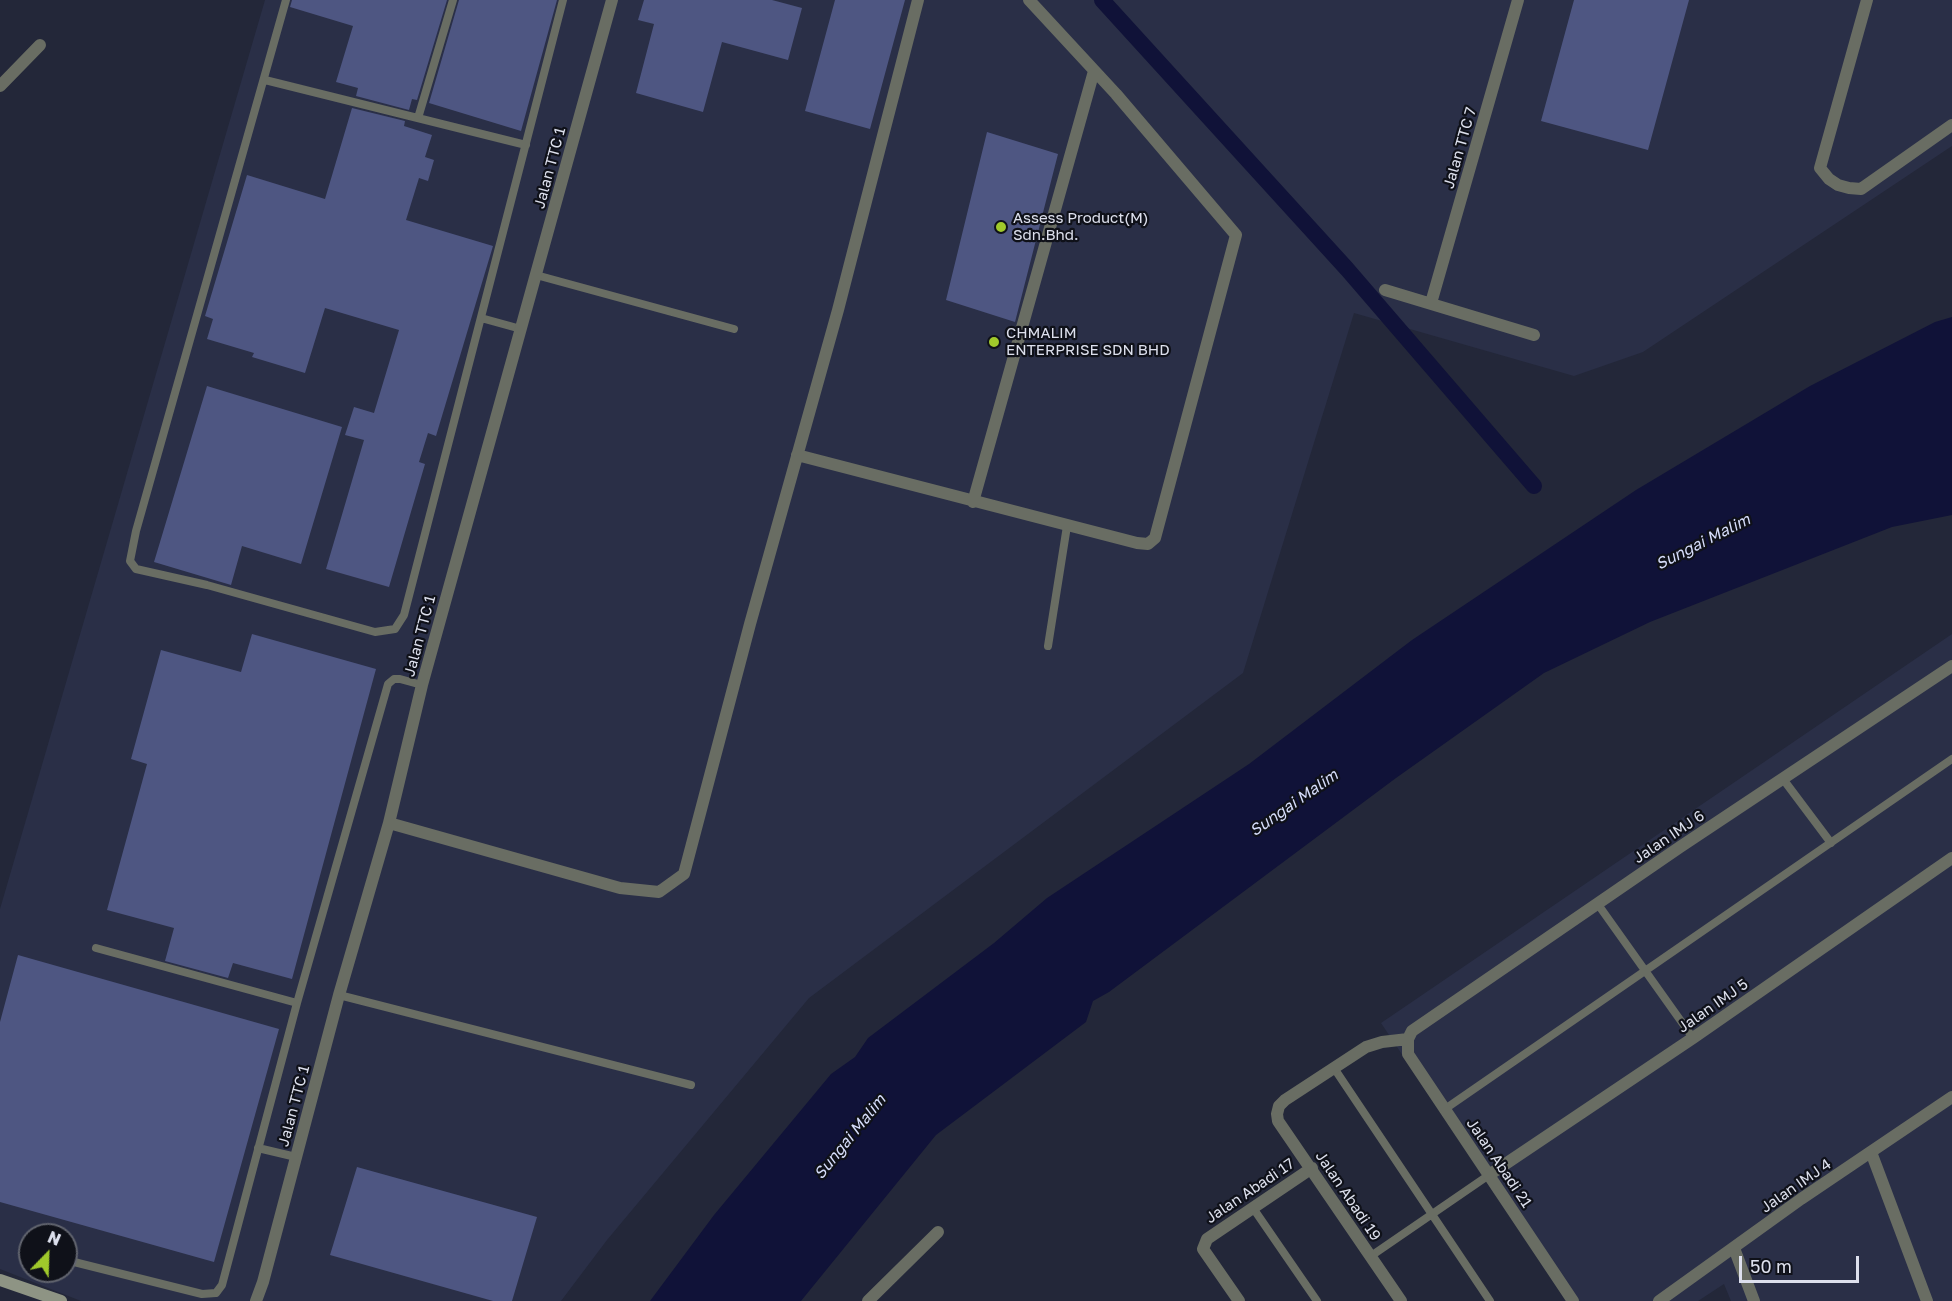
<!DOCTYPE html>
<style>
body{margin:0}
#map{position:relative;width:1952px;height:1301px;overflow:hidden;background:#232739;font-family:"Golos Text",sans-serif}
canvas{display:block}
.north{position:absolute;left:18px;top:1223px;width:60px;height:60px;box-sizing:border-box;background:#0f1119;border:2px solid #61646e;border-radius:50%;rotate:23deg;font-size:16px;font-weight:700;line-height:24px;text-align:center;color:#dde0ed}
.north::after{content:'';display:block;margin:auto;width:21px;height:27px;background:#a0c92b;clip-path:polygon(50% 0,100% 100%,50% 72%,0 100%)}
.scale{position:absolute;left:1739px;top:1256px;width:120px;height:27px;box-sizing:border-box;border:3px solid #dde0ed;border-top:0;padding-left:8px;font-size:18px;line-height:21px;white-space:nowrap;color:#dde0ed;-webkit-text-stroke:4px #0f1119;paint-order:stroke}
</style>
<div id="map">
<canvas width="1952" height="1301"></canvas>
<div class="north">N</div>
<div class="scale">50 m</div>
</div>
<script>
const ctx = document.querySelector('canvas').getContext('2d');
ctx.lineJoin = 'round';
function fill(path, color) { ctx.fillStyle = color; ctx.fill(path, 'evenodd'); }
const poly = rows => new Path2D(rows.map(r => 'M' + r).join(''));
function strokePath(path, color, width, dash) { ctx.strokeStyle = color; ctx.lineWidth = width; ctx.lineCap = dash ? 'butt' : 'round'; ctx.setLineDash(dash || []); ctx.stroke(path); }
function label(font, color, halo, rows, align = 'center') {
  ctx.font = font + ' "Golos Text",sans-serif'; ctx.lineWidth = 4.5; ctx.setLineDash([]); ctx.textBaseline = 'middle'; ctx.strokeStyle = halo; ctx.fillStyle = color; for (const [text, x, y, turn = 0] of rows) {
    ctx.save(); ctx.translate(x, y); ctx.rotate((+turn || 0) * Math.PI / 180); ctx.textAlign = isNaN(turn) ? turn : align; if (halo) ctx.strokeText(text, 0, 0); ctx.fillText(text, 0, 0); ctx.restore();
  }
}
const built = poly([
 [265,0,1952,0,1952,146,1643,352,1574,376,1354,313,1243,673,809,998,607,1240,561,1301,81,1301,0,1269,0,909],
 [30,1235,66,1235,66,1271,30,1271],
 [1952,634,1952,1301,1731,1301,1724,1284,1698,1301,1567,1301,1381,1023]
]);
const water = poly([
 [1952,317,1952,515,1892,527,1650,622,1544,673,1396,778,1109,992,1093,1001,1086,1022,936,1135,801,1301,650,1301,714,1215,831,1074,855,1057,868,1038,994,943,1047,898,1249,764,1412,640,1636,490,1810,386,1935,322]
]);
const canal = poly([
 [1102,0,1347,269,1534,486]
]);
const building = poly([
 [292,0,447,0,417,100,412,99,409,110,356,96,358,88,336,82,353,26,290,7],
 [459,0,557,0,521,131,429,103],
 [644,0,772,0,802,8,788,60,722,42,703,112,636,93,654,24,638,20],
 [835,0,905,0,870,129,805,111],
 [1574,0,1689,0,1648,150,1541,121],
 [352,108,405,121,404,126,432,135,425,157,434,160,428,181,419,178,406,220,493,246,436,436,428,433,419,462,425,464,389,587,326,569,364,440,345,435,354,407,374,413,399,330,325,308,305,373,252,357,254,353,207,339,213,319,205,316,247,175,325,199],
 [987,132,1058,154,1015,322,946,300],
 [207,386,342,427,301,564,242,546,231,585,154,562],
 [252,634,376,669,292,979,233,963,228,978,165,961,174,928,107,910,147,764,131,759,161,650,241,672],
 [18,955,279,1029,214,1262,0,1202,0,1022],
 [357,1167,537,1217,512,1301,493,1301,330,1255]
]);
const service = poly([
 [286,0,136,531,130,561,136,569,207,585,375,632,395,629,404,615,563,0],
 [265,80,526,145],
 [418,118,453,0],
 [536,275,734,329],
 [481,318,521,329],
 [1048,646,1067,526],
 [1783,779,1831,843],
 [1597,903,1693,1038],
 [339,995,691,1085],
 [297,1003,388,684,394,679,400,679,422,685],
 [1334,1068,1490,1301],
 [1445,1109,1952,759],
 [258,1148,296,1157],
 [1253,1208,1317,1301],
 [25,1249,30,1251],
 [1371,1256,1489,1175],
 [66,1260,202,1294,216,1293,222,1285,297,1003,96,948]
]);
const minor = poly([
 [1867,0,1820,168,1829,179,1838,185,1849,188,1861,189,1952,125],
 [0,86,40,45],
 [1385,290,1534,335],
 [1431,303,1518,0],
 [797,455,1137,543,1148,544,1155,538,1236,235,1116,94,1029,0],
 [973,502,1094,71],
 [389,823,620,888,659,892,684,874,750,624,838,310,918,0],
 [1871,1152,1927,1301],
 [1489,1175,1693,1038,1952,858],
 [1734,1248,1754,1301],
 [256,1301,263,1282,339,995,389,823,422,685,612,0],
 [868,1301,938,1232],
 [1239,1301,1203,1249,1207,1239,1312,1168],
 [1401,1301,1278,1121,1277,1114,1279,1106,1285,1100,1366,1047,1382,1042,1408,1039],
 [1573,1301,1408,1054,1408,1039,1412,1031,1680,847,1952,666],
 [1659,1301,1801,1199,1952,1097]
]);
const secondary = poly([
 [0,1280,61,1301]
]);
const markers = [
 [1001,227,6,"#a0c92b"],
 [994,342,6,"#a0c92b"]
];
const streetNames = [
 ["Jalan TTC 7",1460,148,-74],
 ["Jalan TTC 1",550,168,-75],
 ["Jalan TTC 1",420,636,-75],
 ["Jalan IMJ 6",1669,837,-34],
 ["Jalan IMJ 5",1713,1006,-35],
 ["Jalan TTC 1",294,1106,-75],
 ["Jalan Abadi 21",1499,1163,56],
 ["Jalan IMJ 4",1796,1186,-35],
 ["Jalan Abadi 17",1250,1191,-34],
 ["Jalan Abadi 19",1348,1196,56]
];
const poiNames = [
 ["Assess Product(M)",1013,218],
 ["Sdn.Bhd.",1013,235],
 ["CHMALIM",1006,333],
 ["ENTERPRISE SDN BHD",1006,350]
];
const waterNames = [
 ["Sungai Malim",1703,542,-27],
 ["Sungai Malim",1294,803,-35],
 ["Sungai Malim",850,1137,-51]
];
fill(built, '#2a2f47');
fill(water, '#101238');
strokePath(canal, '#101238', 16);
fill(building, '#4e5682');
strokePath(service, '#696d63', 8);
strokePath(minor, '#696d63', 12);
strokePath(secondary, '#8e9484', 12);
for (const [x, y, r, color] of markers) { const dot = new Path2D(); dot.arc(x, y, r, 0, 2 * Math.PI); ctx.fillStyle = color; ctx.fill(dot); strokePath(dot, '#0f1119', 2); }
label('15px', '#dde0ed', '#0f1119', streetNames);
label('15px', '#dde0ed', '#0f1119', poiNames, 'left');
label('italic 16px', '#d6ddfa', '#0f1119', waterNames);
</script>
